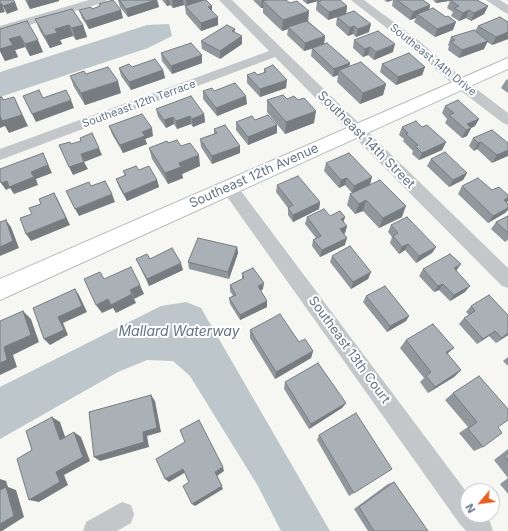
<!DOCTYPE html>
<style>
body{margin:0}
#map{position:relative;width:508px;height:531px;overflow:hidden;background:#f6f6f2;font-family:Inter,sans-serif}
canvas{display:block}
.north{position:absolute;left:460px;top:483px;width:40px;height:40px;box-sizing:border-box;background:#fff;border:1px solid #c1c7ce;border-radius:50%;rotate:241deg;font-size:11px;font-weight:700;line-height:16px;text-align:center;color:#647484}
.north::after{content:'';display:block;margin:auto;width:14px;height:18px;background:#e55f23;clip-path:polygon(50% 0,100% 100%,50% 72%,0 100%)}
</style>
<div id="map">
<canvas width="508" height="531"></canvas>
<div class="north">N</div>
</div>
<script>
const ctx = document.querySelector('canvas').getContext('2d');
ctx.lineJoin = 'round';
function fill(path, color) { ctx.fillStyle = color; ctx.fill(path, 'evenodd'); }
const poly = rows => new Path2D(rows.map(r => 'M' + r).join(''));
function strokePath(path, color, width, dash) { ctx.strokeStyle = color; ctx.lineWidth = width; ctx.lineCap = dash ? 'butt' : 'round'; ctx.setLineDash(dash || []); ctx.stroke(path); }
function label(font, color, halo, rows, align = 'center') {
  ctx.font = font + ' Inter,sans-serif'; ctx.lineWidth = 4; ctx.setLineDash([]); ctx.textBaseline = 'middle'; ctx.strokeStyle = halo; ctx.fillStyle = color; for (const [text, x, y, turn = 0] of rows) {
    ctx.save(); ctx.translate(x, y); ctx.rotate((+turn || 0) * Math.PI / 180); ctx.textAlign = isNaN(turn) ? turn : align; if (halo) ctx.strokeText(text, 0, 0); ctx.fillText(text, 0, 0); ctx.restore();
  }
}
const water = poly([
 [169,24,172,36,148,48,0,97,0,72,147,25],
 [186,302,201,308,330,531,281,531,258,486,190,376,173,361,147,360,118,372,0,439,0,387,161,306]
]);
const street = poly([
 [89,0,107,0,105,2,0,34,0,26,89,0],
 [219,0,232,0,508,268,508,288,502,286,275,57,0,160,0,149,269,51,219,0],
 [351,0,364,0,419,41,466,81,508,113,508,125,503,123,456,87,411,47,351,0],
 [486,0,500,0,508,5,508,14,504,12,486,0],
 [229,181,235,183,468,494,468,515,484,515,490,522,493,531,466,531,459,523,223,191,221,187,223,183,229,181],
 [122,502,131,505,134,514,131,523,117,531,83,531,86,522,122,502]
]);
const secondary = poly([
 [508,58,508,69,0,300,0,279,508,58]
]);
const wall = poly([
 [25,0,59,0,59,1,30,9],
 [118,0,157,0,159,7,128,17,120,7],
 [162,0,202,0,212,6,212,11,218,17,218,25,201,31,186,14,185,6,184,5,173,8,170,5,167,6],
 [253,0,286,0,308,21,325,36,324,44,350,63,349,66,386,84,383,95,360,104,337,82,338,75,333,77,311,56,312,49,304,51,287,35,288,29,282,31,263,13,263,8,261,8],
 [302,0,340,0,347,6,346,14,328,20,316,10,317,2,318,1,307,4],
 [384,0,423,0,430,5,429,10,453,30,435,37,414,22,416,18,410,20,392,6,393,0,387,2],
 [433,0,477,0,488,6,484,14,471,21,466,18,459,21,451,16,453,12,447,8,450,1,436,3],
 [99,4,123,18,89,29,82,18,79,10,92,9,100,7],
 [337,17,369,32,356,37,353,34,348,36,336,25],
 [35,19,83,25,87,37,76,40,73,36,60,40,62,44,50,48,40,31],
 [27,21,43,52,30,56,25,47,15,50,18,57,5,61,0,51,0,29],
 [508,22,508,39,492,45,487,42,484,49,459,58,448,50,449,46,448,45,451,37,475,31,478,26],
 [235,29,235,33,242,36,242,44,220,59,202,49,201,41],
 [354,40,393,52,374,60,368,55,363,57,353,48],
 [161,53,202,55,202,63,172,74,162,61],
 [382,64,425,67,422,75,396,85,380,72],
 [132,67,163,70,165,78,131,90,121,76,119,68],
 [264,69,286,88,260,97,247,83,247,75,257,75,264,73],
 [70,76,121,93,85,105,74,87],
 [508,79,508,93,501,88,506,80],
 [203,91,214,91,247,104,217,116,203,99],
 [287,99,314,123,285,134,267,112,267,100],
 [445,106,479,119,475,126,471,128,467,136,462,138,445,123,447,119,442,113],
 [156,109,204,114,205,122,193,127,191,124,177,129,174,124,166,128,158,117],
 [255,120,277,133,248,145,236,130,236,122],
 [109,126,153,136,145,139,147,144,123,153,112,134],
 [402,127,422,127,446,142,442,150,419,160,412,154,413,151,403,141,404,139,399,135],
 [214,129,240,153,212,164,201,147,200,139,214,134],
 [473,138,508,143,492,163,477,149,474,151,469,146],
 [168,143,181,146,200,166,182,174,183,178,168,184,152,159,149,148],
 [431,159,467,173,463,180,449,187,427,166],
 [326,163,370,185,402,217,379,228,363,211,355,214,347,205,350,194,352,193,345,185,339,188,324,171],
 [139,170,157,180,159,187,127,201,119,187,116,179,125,176,123,171],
 [277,185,320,202,319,209,293,222,288,215,288,208,276,192],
 [462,186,492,190,508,195,508,201,507,202,505,213,488,223,458,194],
 [330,216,343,222,347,226,345,233,344,234,345,245,320,257,312,246,313,240,316,238,305,224,307,217],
 [508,216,508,240,505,242,491,229,496,222],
 [391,225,436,247,432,253,416,263,405,250,399,254,390,243,392,237,388,232],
 [237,247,238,253,229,279,189,269,188,262],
 [332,256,371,272,368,279,351,289,330,262],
 [136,259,183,270,149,286,139,265],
 [423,269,456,271,465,292,450,301,439,290,434,292,419,276],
 [242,273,263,289,261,291,267,301,267,307,240,320,230,304,229,298,233,296,230,291,230,285,242,279],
 [366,296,409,316,406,321,387,332,363,302],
 [471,306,508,335,496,343,489,336,477,344,459,324,464,318,469,315,466,312],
 [250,330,299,342,313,351,311,358,275,379,250,338],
 [406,340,448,354,461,370,454,377,428,393,420,382,424,378,400,348],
 [508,357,508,366,503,361],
 [285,382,346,403,342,408,309,429,284,389],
 [453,393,498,427,483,447,474,451,459,433,468,427,445,400],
 [319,435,354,493,349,496,317,440],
 [508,449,508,478,494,460],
 [508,478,508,494,500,484],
 [394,482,428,531,368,531,354,509,388,484]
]);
const shadedWall = poly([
 [30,0,59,0,59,1,30,9,27,1],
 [156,0,157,0,159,7,128,17,126,9],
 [166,0,169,0,170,5,167,6],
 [172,0,183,0,184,5,173,8],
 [186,0,202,0,202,4,187,8],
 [262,0,274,0,263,1,263,8,261,8],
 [307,0,318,0,318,1,307,4],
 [388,0,393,0,387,2],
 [438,0,453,0,436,3],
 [15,2,18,10,7,14,3,6],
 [0,4,2,4,5,12,0,13],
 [430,5,428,13,417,14,416,18,410,20,413,12],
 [212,6,212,14,208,7],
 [347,6,346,14,328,20,329,12],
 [488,6,484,14,471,21,474,13],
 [121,10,123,18,89,29,86,21],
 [469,10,466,18,459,21,463,13],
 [309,11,308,23,288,27,288,29,282,31,283,20],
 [218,17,218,25,201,31,201,23],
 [456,22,453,30,435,37,437,29],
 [371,24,369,32,356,37,358,29],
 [69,25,73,36,60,40,62,44,50,48,45,36,55,29],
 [83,25,87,37,76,40,72,28],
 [354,26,353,34,348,36,350,28],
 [508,32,508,39,492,45,496,37],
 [20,36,25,47,15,50,18,57,5,61,0,51,0,49,9,39],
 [242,36,242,44,220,59,220,51],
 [325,36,324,44,304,51,305,43],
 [38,40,43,52,30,56,25,44],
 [488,41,484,49,459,58,462,50],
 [395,44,393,52,374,60,376,52],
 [370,47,368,55,363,57,365,49],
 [202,55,202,63,172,74,171,66],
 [350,63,348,71,339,70,338,75,333,77,334,69],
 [425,67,422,75,396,85,398,77],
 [163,70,165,78,131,90,129,82],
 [287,80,286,88,260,97,260,89],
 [118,81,121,93,85,105,81,93],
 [386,84,383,95,360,104,363,93],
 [246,96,247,104,217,116,216,108],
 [14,97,28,126,9,133,5,126,0,128,0,116],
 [71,100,74,108,36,122,32,114],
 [316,111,314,123,285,134,286,122],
 [204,114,205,122,193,127,192,119],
 [190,116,191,124,177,129,176,121],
 [173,117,174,124,166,128,164,120],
 [479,119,475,126,471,128,467,136,462,138,466,130,467,124],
 [277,125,277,133,248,145,248,137],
 [152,128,153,136,145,139,147,144,123,153,120,145,142,132],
 [446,142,442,150,419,160,422,153],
 [481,142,477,149,474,151,478,143],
 [240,146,240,153,212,164,212,156],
 [99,148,102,155,84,162,88,169,73,175,69,167,81,154],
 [508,150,508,156,492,163,497,155],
 [43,153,52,173,36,179,38,185,14,194,10,188,6,190,1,183,31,172],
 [199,155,200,166,182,174,183,178,168,184,165,173,179,163],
 [467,173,463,180,449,187,453,180],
 [372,177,370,185,352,193,354,186],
 [347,178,345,185,339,188,341,180],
 [157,180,159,187,127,201,124,194],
 [54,193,58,200,70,225,31,241,26,234],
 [112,194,115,202,79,216,75,209],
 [508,198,508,201,505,204,504,200],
 [366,200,363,211,355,214,359,204],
 [320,202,319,209,293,222,293,215],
 [406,206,402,217,379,228,383,218],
 [508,208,508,210,505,213,488,223,493,216],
 [345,217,343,224,341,219],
 [6,220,11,227,19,248,0,256,0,247],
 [347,226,345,233,338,236,340,229],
 [347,238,345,245,320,257,322,250],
 [408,244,405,250,399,254,402,247],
 [237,247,238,253,229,279,228,272],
 [436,247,432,253,416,263,419,256],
 [181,263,183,270,149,286,147,279],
 [461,264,456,271,454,268],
 [371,272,368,279,351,289,353,282],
 [264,283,263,289,257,292,258,286],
 [443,284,439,290,434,292,438,286],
 [140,285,144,294,134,299,130,290],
 [470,286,465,292,450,301,454,295],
 [75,289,79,295,87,312,63,323,68,335,50,345,44,339],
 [132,294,136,303,116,313,113,308,102,313,96,305,108,299],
 [267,301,267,307,240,320,240,315],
 [23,311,31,319,39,342,13,355,17,367,0,375,0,363,4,347],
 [409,316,406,321,387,332,390,326],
 [495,331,489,336,477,344,483,339],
 [508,333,508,335,496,343],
 [454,348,446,355,446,352],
 [313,351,311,358,275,379,276,372],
 [461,370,454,377,428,393,435,387],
 [151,395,155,401,161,432,147,436,149,447,100,461,94,457,143,432],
 [346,403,342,408,309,429,311,424],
 [52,417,60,422,68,445,60,440],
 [74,432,81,437,90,461,64,475,68,485,39,502,29,500,56,472],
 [223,467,224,471,217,476,223,489,195,506,192,504,215,472],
 [183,469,186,472,169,482,165,479],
 [0,479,6,481,8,487,16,490,24,517,2,531,0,531]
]);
const building = poly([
 [0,0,13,0,15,2,3,6,2,4,0,4,0,0],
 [113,0,121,10,86,21,79,10,91,7,92,9,100,6,99,4,113,0],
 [119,0,156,0,126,9,119,0],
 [204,0,206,0,212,6,208,7,218,17,201,23,185,6,204,0],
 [267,0,286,0,290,3,297,1,309,11,283,20,263,1,267,0],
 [321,0,340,0,347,6,329,12,317,2,321,1,321,0],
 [397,0,423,0,430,5,413,12,397,0],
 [450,0,477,0,488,6,474,13,469,10,463,13,454,8,459,6,450,0],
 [433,8,446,17,448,16,456,22,437,29,417,14,433,8],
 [72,9,83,25,72,28,69,25,55,29,57,33,45,36,35,19,72,9],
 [354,11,371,24,358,29,354,26,350,28,337,17,354,11],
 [500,17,508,22,508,32,496,37,478,26,500,17],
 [27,21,38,40,25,44,20,36,9,39,13,45,0,49,0,29,27,21],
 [307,21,325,36,305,43,288,27,307,21],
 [227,25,235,29,232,31,242,36,220,51,201,41,227,25],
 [474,30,488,41,462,50,451,42,455,40,451,37,474,30],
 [378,31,395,44,376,52,370,47,365,49,354,40,378,31],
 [191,43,202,55,171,66,161,53,191,43],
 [327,43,350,63,334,69,312,48,327,43],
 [409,53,425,67,398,77,382,64,409,53],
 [155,59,163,70,129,82,119,68,129,64,132,67,155,59],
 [361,62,386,84,363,93,339,70,361,62],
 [273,65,287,80,260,89,247,75,255,72,257,75,266,72,264,69,273,65],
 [108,67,118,81,81,93,70,76,84,71,86,74,108,67],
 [235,83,246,96,216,108,203,91,212,88,214,91,235,83],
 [39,90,43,98,66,90,71,100,32,114,23,96,39,90],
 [283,95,287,99,294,96,298,100,304,98,316,111,286,122,267,100,283,95],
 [191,96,204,114,192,119,190,116,176,121,173,117,164,120,156,109,191,96],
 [0,97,2,97,3,100,14,97,22,115,2,121,0,116,0,97],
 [458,100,479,119,467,124,471,128,466,130,449,115,454,113,445,106,458,100],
 [142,114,152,128,142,132,145,136,120,145,109,126,142,114],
 [268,115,277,125,248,137,236,122,252,116,255,120,268,115],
 [416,121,422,127,427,125,446,142,422,153,415,146,418,145,406,134,408,133,402,127,416,121],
 [225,125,240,146,212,156,200,139,217,133,214,129,225,125],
 [492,130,508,143,508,150,497,155,481,142,478,143,473,138,492,130],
 [92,133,99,148,81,154,84,162,69,167,59,145,70,142,71,144,81,141,80,138,92,133],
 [177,140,181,146,190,143,199,155,179,163,181,167,165,173,149,148,167,141,168,143,177,140],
 [445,152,467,173,453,180,431,159,445,152],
 [43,153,48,165,31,172,34,177,9,187,7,181,1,183,0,179,0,169,43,153],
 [349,153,372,177,354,186,347,178,341,180,326,163,349,153],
 [136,166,139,170,149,166,157,180,124,194,116,179,126,175,123,171,136,166],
 [298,176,320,202,293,215,288,208,293,205,277,185,298,176],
 [478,178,492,190,499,187,508,195,508,198,504,200,508,204,508,208,493,216,462,186,478,178],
 [380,180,406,206,383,218,366,200,359,204,350,194,380,180],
 [105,181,112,194,75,209,66,191,89,182,91,186,105,181],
 [54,193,66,218,26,234,20,218,32,214,29,208,41,204,39,199,54,193],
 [324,209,330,216,340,211,345,217,341,219,347,226,340,229,347,238,322,250,313,240,321,236,307,217,324,209],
 [508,216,508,233,496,222,508,216],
 [407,217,436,247,419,256,408,244,402,247,393,236,398,233,391,225,407,217],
 [6,220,13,241,0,247,0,222,6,220],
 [198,238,237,247,228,272,188,262,198,238],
 [350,246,371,272,353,282,332,256,350,246],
 [172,248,181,263,147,279,136,259,147,254,150,259,172,248],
 [450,254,461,264,454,268,470,286,454,295,443,284,438,286,423,269,450,254],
 [131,267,140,285,130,290,132,294,111,305,108,299,96,305,84,279,100,272,104,279,131,267],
 [253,268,264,283,258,286,267,301,240,315,229,298,236,295,230,285,244,278,242,273,253,268],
 [385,286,409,316,390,326,366,296,385,286],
 [75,289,82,306,58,317,64,330,44,339,33,308,75,289],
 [489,295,508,315,508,333,502,338,495,331,483,339,464,318,475,311,471,306,489,295],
 [23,311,31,335,4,347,7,360,0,363,0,321,23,311],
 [280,314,299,342,305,339,313,351,276,372,250,330,280,314],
 [433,324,454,348,446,352,461,370,435,387,426,376,431,372,406,340,433,324],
 [318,363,346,403,311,424,285,382,318,363],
 [479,376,508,409,508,420,498,427,502,433,483,447,468,429,477,422,453,393,479,376],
 [151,395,157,428,143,432,144,442,94,457,89,412,151,395],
 [356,413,392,469,354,493,319,435,356,413],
 [52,417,60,440,74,432,83,457,56,472,60,482,29,500,17,459,32,450,26,431,52,417],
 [199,420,223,467,215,472,222,486,192,504,183,486,189,482,183,469,165,479,156,459,185,442,180,430,199,420],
 [508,453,508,461,504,456,508,453],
 [394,482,428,531,374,531,359,507,394,482],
 [6,487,14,516,0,524,0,490,6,487]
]);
const farStreetnames = [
 ["Southeast 14th Drive",433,60,39],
 ["Southeast 12th Terrace",139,104,-20]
];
const streetNames = [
 ["Southeast 14th Street",366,140,45],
 ["Southeast 12th Avenue",254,176,-24],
 ["Southeast 13th Court",349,350,54]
];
const waterNames = [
 ["Mallard Waterway",179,332]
];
fill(water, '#bcc6cb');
strokePath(secondary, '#b5babf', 2);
fill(street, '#c3c7ca');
fill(secondary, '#fff');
fill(wall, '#91989d');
fill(shadedWall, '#767c80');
fill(building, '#a9b1b7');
strokePath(building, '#767c80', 1);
label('11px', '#647484', '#fff', farStreetnames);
label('13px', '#647484', '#fff', streetNames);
label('italic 14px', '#607581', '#fff', waterNames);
</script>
